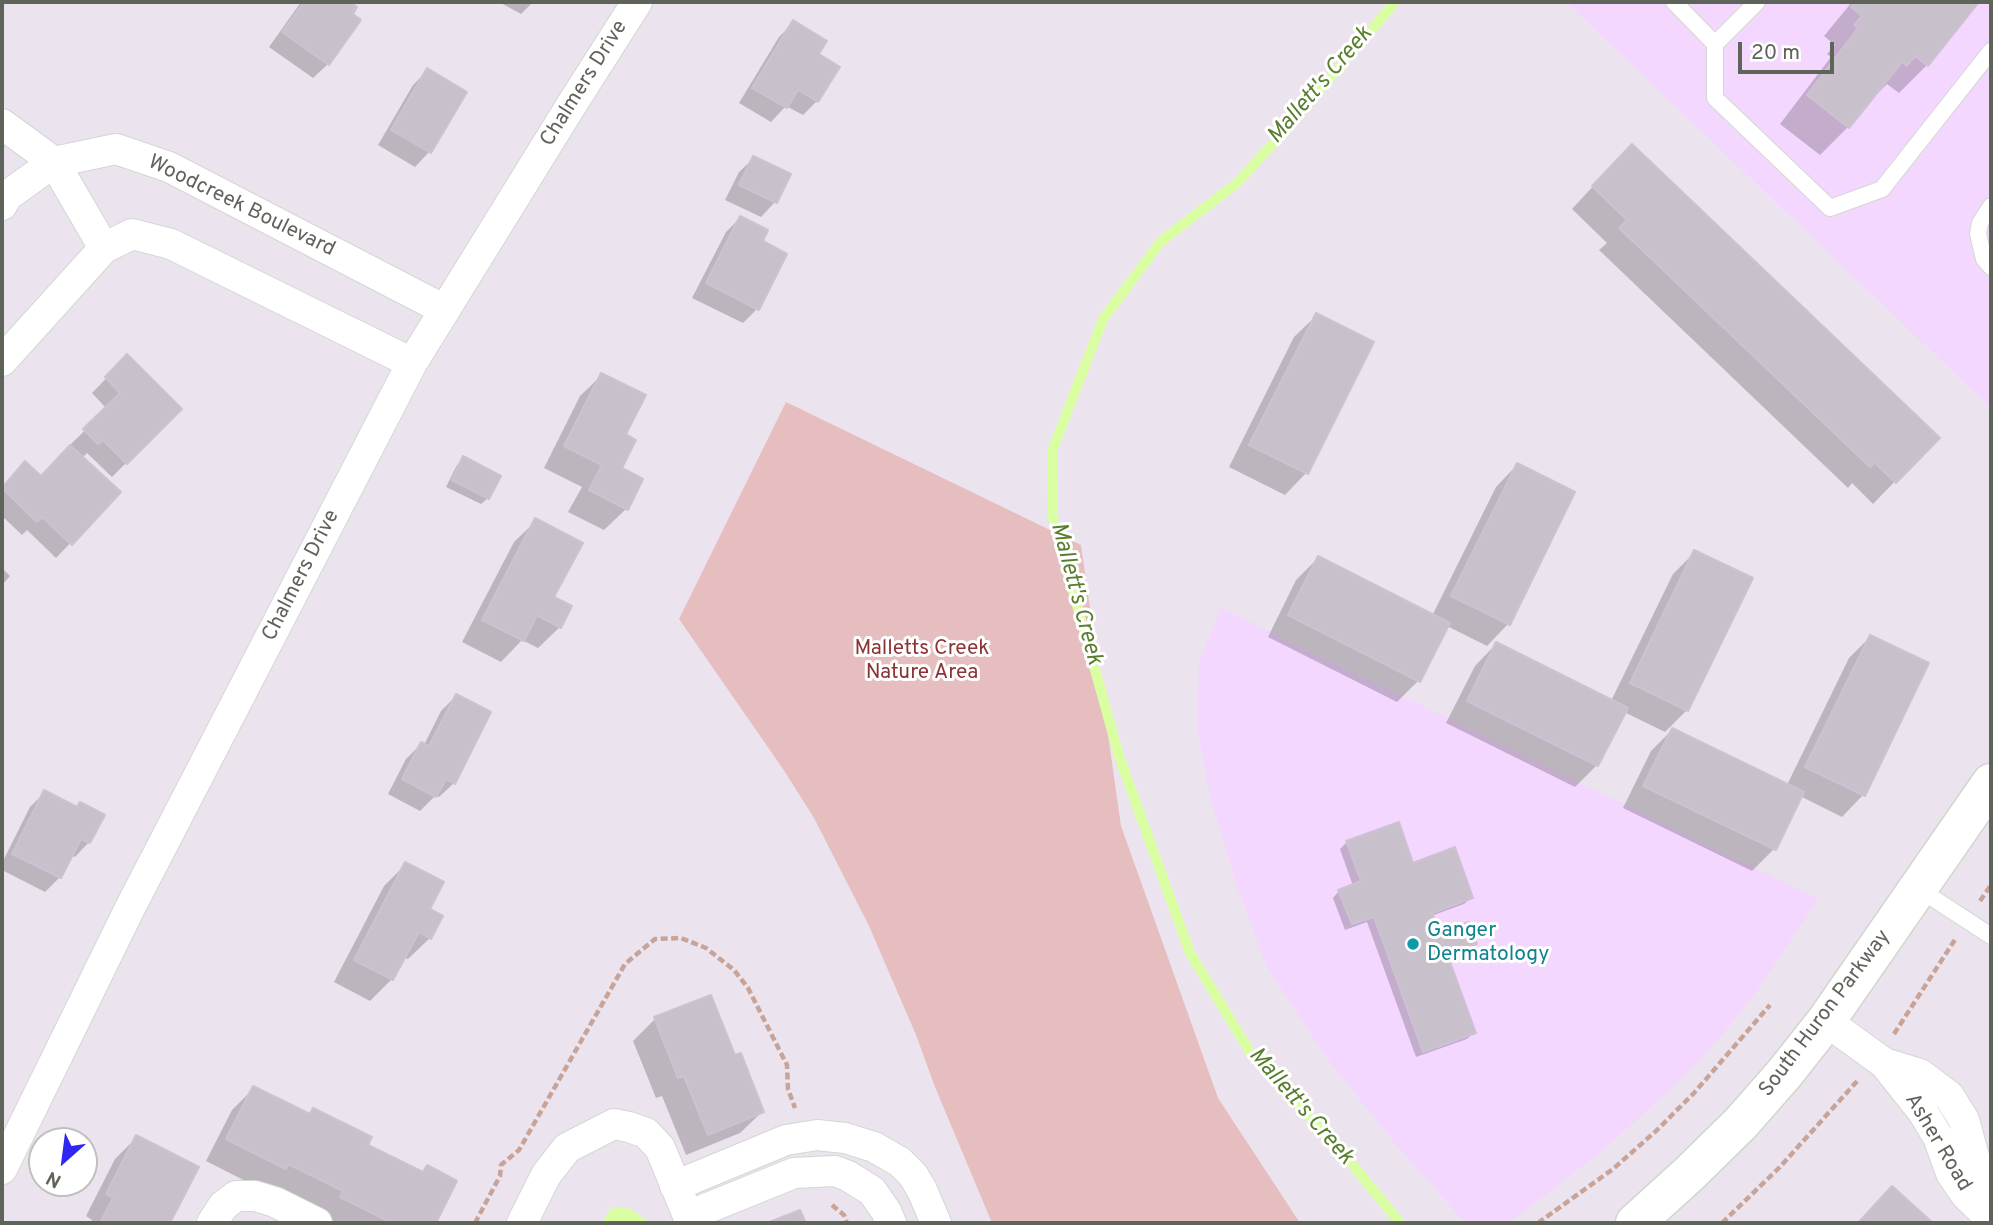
<!DOCTYPE html>
<style>
body{margin:0}
#map{position:relative;width:1993px;height:1225px;overflow:hidden;background:#ebe3ee;font-family:Overpass,sans-serif}
canvas{display:block}
.frame{position:absolute;inset:0;border:4px solid #5f645b;pointer-events:none}
.north{position:absolute;left:28px;top:1127px;width:70px;height:70px;box-sizing:border-box;background:#fff;border:2px solid #bfc1bd;border-radius:50%;rotate:208deg;font-size:19px;font-weight:700;line-height:28px;text-align:center;color:#5f645b}
.north::after{content:'';display:block;margin:auto;width:24px;height:32px;background:#3028f0;clip-path:polygon(50% 0,100% 100%,50% 72%,0 100%)}
.scale{position:absolute;left:1738px;top:42px;width:96px;height:32px;box-sizing:border-box;border:4px solid #5f645b;border-top:0;padding-left:9px;font-size:21px;line-height:24px;white-space:nowrap;color:#5f645b;-webkit-text-stroke:5px #fff;paint-order:stroke}
</style>
<div id="map">
<canvas width="1993" height="1225"></canvas>
<div class="frame"></div>
<div class="north">N</div>
<div class="scale">20 m</div>
</div>
<script>
const ctx = document.querySelector('canvas').getContext('2d');
ctx.lineJoin = 'round';
function fill(path, color) { ctx.fillStyle = color; ctx.fill(path, 'evenodd'); }
const poly = rows => new Path2D(rows.map(r => 'M' + r).join(''));
function strokePath(path, color, width, dash) { ctx.strokeStyle = color; ctx.lineWidth = width; ctx.lineCap = dash ? 'butt' : 'round'; ctx.setLineDash(dash || []); ctx.stroke(path); }
function label(font, color, halo, rows, align = 'center') {
  ctx.font = font + ' Overpass,sans-serif'; ctx.lineWidth = 6; ctx.setLineDash([]); ctx.textBaseline = 'middle'; ctx.strokeStyle = halo; ctx.fillStyle = color; for (const [text, x, y, turn = 0] of rows) {
    ctx.save(); ctx.translate(x, y); ctx.rotate((+turn || 0) * Math.PI / 180); ctx.textAlign = isNaN(turn) ? turn : align; if (halo) ctx.strokeText(text, 0, 0); ctx.fillText(text, 0, 0); ctx.restore();
  }
}
const commercial = poly([
 [1566,2,1991,2,1991,408],
 [1221,608,1818,899,1756,992,1719,1039,1687,1074,1608,1146,1522,1213,1507,1223,1465,1223,1393,1141,1326,1057,1266,965,1235,880,1211,800,1197,727,1199,664]
]);
const green = poly([
 [786,402,1081,545,1121,826,1218,1098,1300,1223,992,1223,935,1087,916,1035,869,926,840,869,814,818,783,769,679,619]
]);
const water = poly([
 [612,1207,631,1209,650,1223,602,1223]
]);
const shadow = poly([
 [301,2,347,2,355,8,328,64,313,78,269,47],
 [499,2,533,2,521,14],
 [1852,2,1977,2,1927,65,1899,93,1887,84,1878,93,1876,92,1848,127,1820,155,1780,124,1831,57,1827,54,1835,45,1824,36],
 [793,23,816,55,817,101,803,115,786,106,771,122,739,103,779,37],
 [427,71,464,93,429,152,415,167,378,145,413,85],
 [754,158,789,175,775,202,761,217,725,200,739,172],
 [1610,168,1937,438,1873,504,1852,483,1848,488,1599,250,1607,243,1572,209],
 [740,218,760,242,757,309,743,323,692,298,726,232],
 [1316,316,1371,343,1306,473,1285,495,1229,467,1294,337],
 [127,357,180,409,112,477,87,453,82,458,119,492,56,558,27,530,22,535,2,516,2,488,25,463,41,478,72,446,70,445,107,409,92,393],
 [602,375,623,435,619,469,626,509,604,530,568,512,582,487,544,468,580,396],
 [464,458,488,498,481,504,446,487,457,465],
 [1517,465,1508,624,1487,646,1447,626,1419,680,1397,702,1268,637,1296,580,1318,558,1432,616,1496,487],
 [536,521,560,627,538,648,522,640,501,662,462,642,514,542],
 [1695,552,1687,710,1665,732,1624,712,1597,765,1575,787,1446,723,1475,666,1496,644,1611,701,1673,574],
 [2,568,10,576,2,585],
 [1870,637,1927,664,1863,795,1842,817,1800,796,1774,849,1752,871,1623,808,1651,751,1672,730,1787,785,1849,658],
 [456,696,454,783,439,797,436,795,420,811,388,794,406,759,421,744,424,745,441,711],
 [45,792,76,808,80,804,89,842,75,857,71,855,60,877,45,892,2,870,2,863,30,807],
 [1347,842,1412,865,1471,898,1464,904,1431,916,1438,935,1475,943,1469,950,1446,958,1474,1032,1467,1039,1416,1057,1367,922,1345,930,1333,898,1339,891,1353,886,1340,849],
 [406,864,428,910,430,938,408,959,405,958,392,979,370,1001,334,982,384,886],
 [655,1019,734,1058,762,1112,740,1133,686,1155,662,1096,656,1098,633,1041],
 [254,1088,308,1115,313,1110,365,1145,422,1173,427,1167,455,1182,434,1223,328,1223,206,1161,232,1110],
 [137,1137,197,1167,168,1223,91,1223,92,1220,86,1216,115,1159]
]);
const stream = poly([
 [1395,2,1290,125,1237,183,1161,241,1103,319,1052,451,1053,519,1119,756,1190,953,1250,1052,1343,1153,1400,1223]
]);
const building = poly([
 [304,2,350,2,357,7,353,14,361,20,329,65,282,32,304,2],
 [1856,2,1979,2,1928,66,1915,56,1907,66,1902,62,1849,128,1807,95,1858,28,1854,25,1862,16,1851,7,1856,2],
 [793,20,827,41,819,54,840,67,818,102,798,90,787,108,752,88,793,20],
 [427,68,467,92,431,153,391,130,427,68],
 [1632,144,1940,438,1896,483,1875,463,1870,467,1619,228,1627,220,1592,186,1632,144],
 [753,156,791,174,777,203,739,185,753,156],
 [740,216,768,230,763,241,787,254,759,310,706,283,740,216],
 [1316,313,1374,342,1308,474,1249,445,1316,313],
 [127,354,182,409,127,464,103,440,98,444,83,429,120,393,105,377,127,354],
 [601,373,646,395,626,434,636,440,622,468,643,479,628,510,589,490,602,465,564,446,601,373],
 [70,445,121,492,72,545,42,517,37,522,2,488,25,461,41,476,70,445],
 [463,456,501,476,489,499,452,480,463,456],
 [1517,463,1575,492,1510,625,1451,596,1517,463],
 [535,518,583,543,554,597,572,606,561,628,537,615,524,641,482,620,535,518],
 [1694,550,1753,578,1688,711,1630,683,1694,550],
 [1318,556,1450,623,1420,682,1288,615,1318,556],
 [1870,635,1929,663,1865,796,1805,767,1870,635],
 [1496,642,1628,708,1598,766,1467,701,1496,642],
 [456,694,491,712,455,784,446,779,436,797,402,779,421,742,429,746,456,694],
 [1672,728,1804,792,1776,850,1643,786,1672,728],
 [44,790,77,807,80,802,105,815,90,843,81,839,61,878,12,854,44,790],
 [1399,822,1413,863,1455,847,1473,898,1432,913,1476,1033,1423,1052,1374,917,1352,924,1338,890,1361,881,1346,841,1399,822],
 [405,862,444,882,430,909,443,916,431,939,419,932,393,980,354,960,405,862],
 [1469,922,1477,944,1447,955,1439,933,1469,922],
 [711,995,735,1055,741,1053,764,1112,708,1135,684,1076,678,1078,654,1017,711,995],
 [253,1086,310,1114,313,1108,372,1137,368,1145,423,1172,427,1165,457,1181,436,1223,406,1223,402,1221,400,1223,392,1223,340,1197,343,1191,288,1164,286,1169,226,1139,253,1086],
 [136,1135,199,1167,170,1223,100,1223,113,1198,106,1194,136,1135],
 [1892,1186,1933,1223,1858,1223,1892,1186],
 [800,1210,806,1223,767,1223,800,1210]
]);
const path = poly([
 [1980,901,1991,885],
 [1894,1034,1956,938],
 [832,1205,844,1215,847,1223],
 [475,1223,500,1176,501,1165,519,1150,625,964,655,939,681,938,706,948,734,970,748,988,787,1065,788,1089,795,1108],
 [1538,1223,1613,1169,1656,1131,1694,1093,1770,1005],
 [1722,1223,1779,1168,1859,1079]
]);
const lane = poly([
 [1674,2,1715,44],
 [1757,2,1715,44,1715,98,1830,208,1882,189,1991,51],
 [1991,206,1980,223,1978,234,1984,259,1991,267],
 [1919,889,1991,936]
]);
const street = poly([
 [2,124,54,162,104,248],
 [2,205,7,196,54,162,116,149,169,167,445,310],
 [2,361,104,248,132,234,171,244,412,363],
 [1826,1021,1884,1063,1923,1112,1938,1137,1951,1173,1966,1195,1991,1219],
 [1884,1063,1920,1074,1949,1096,1964,1120,1981,1182,1991,1207],
 [2,1169,130,908,412,363,572,104,637,2],
 [675,1186,786,1140,817,1135,845,1138,874,1147,900,1162,913,1175,922,1190,936,1223],
 [688,1216,794,1173,835,1171,848,1176,872,1191,886,1211,891,1223],
 [212,1223,223,1206,236,1196,255,1196,275,1202,317,1223],
 [522,1223,546,1175,567,1148,614,1124,629,1127,646,1133,660,1148,691,1223]
]);
const secondary = poly([
 [1635,1223,1689,1174,1741,1123,1784,1074,1826,1021,1991,783]
]);
const markers = [
 [1413,944,7,"#0f9aa8"]
];
const streetNames = [
 ["Chalmers Drive",585,84,-58],
 ["Woodcreek Boulevard",241,207,26],
 ["Chalmers Drive",302,576,-63],
 ["South Huron Parkway",1826,1014,-53],
 ["Asher Road",1937,1143,59]
];
const parkNames = [
 ["Malletts Creek",922,650],
 ["Nature Area",922,674]
];
const cultureNames = [
 ["Ganger",1427,932],
 ["Dermatology",1427,956]
];
const waterNames = [
 ["Mallett's Creek",1321,86,-49],
 ["Mallett's Creek",1075,594,75],
 ["Mallett's Creek",1300,1107,49]
];
fill(commercial, '#f4d7ff');
fill(green, '#e7bebf');
fill(water, '#daffa2');
fill(shadow, '#0003');
strokePath(stream, '#daffa2', 10);
fill(building, '#c8c1cc');
strokePath(building, '#cdc1d3', 2);
strokePath(lane, '#d3d8d0', 18);
strokePath(street, '#d3d8d0', 32);
strokePath(secondary, '#d1d7cd', 41);
strokePath(path, '#c8a397', 4.5, [7, 3.5]);
strokePath(lane, '#fff', 16);
strokePath(street, '#fff', 30);
strokePath(secondary, '#fff', 38);
for (const [x, y, r, color] of markers) { const dot = new Path2D(); dot.arc(x, y, r, 0, 2 * Math.PI); ctx.fillStyle = color; ctx.fill(dot); strokePath(dot, '#fff', 2.5); }
label('21px', '#5f645b', '#fff', streetNames);
label('21px', '#8b3433', '#fff', parkNames);
label('21px', '#0d838f', '#fff', cultureNames, 'left');
label('italic 23px', '#587e2d', '#fff', waterNames);
</script>
